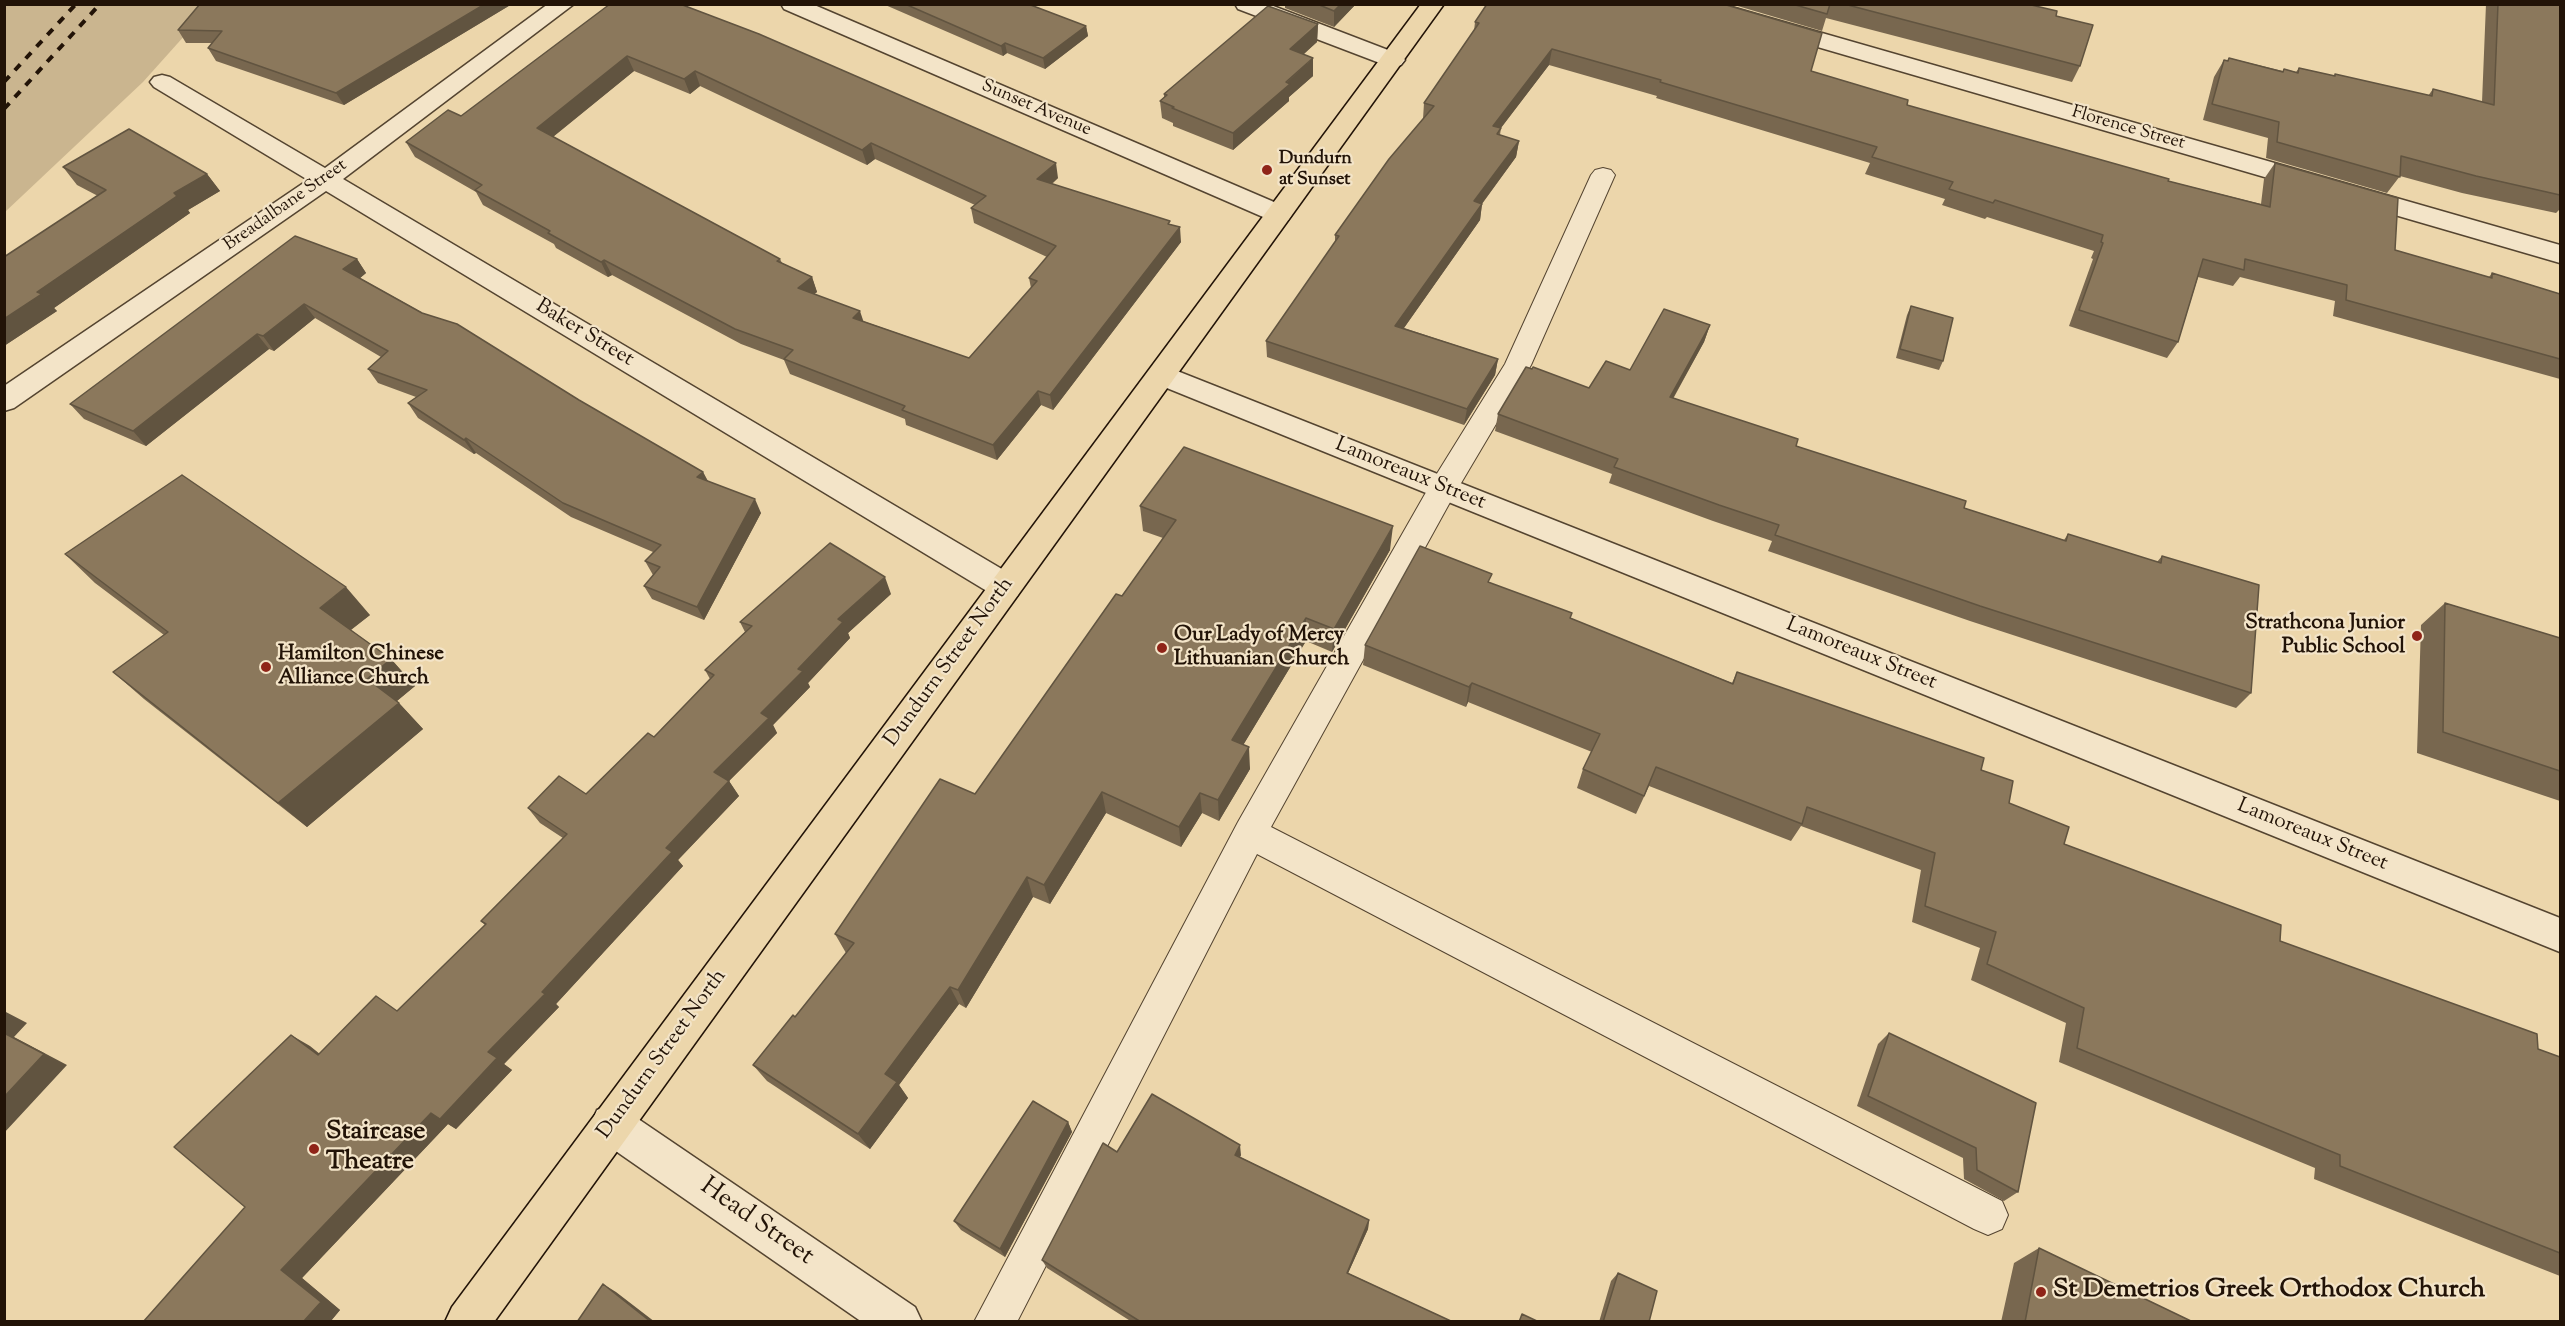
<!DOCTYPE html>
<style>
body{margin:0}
#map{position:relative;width:2565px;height:1326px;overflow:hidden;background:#ecd6ab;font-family:"Sorts Mill Goudy",serif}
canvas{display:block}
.frame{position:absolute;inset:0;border:6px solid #221307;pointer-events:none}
</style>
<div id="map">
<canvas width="2565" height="1326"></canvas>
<div class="frame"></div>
</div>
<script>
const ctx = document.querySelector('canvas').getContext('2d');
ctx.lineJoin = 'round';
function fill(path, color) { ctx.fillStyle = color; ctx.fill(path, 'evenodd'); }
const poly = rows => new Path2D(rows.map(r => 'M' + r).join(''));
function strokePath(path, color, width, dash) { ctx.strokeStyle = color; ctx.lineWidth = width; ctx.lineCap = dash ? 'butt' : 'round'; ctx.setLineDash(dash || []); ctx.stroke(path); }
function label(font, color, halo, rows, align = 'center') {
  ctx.font = font + ' "Sorts Mill Goudy",serif'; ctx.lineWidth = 4.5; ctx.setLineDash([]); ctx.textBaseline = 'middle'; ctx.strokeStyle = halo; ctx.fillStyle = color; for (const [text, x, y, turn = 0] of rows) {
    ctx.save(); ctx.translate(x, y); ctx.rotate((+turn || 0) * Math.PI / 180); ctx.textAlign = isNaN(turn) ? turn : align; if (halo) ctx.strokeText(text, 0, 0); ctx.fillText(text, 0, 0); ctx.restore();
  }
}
const green = poly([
 [5,5,212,5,143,82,5,212]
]);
const lane = poly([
 [1603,168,1611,170,1615,175,1531,365,1454,495,1271,827,2002,1201,2008,1215,2002,1229,1988,1235,1974,1229,1257,854,1017,1322,974,1322,1238,822,1433,480,1505,364,1591,175,1595,170,1603,168]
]);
const street = poly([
 [548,4,574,4,343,179,1017,578,1022,587,1017,596,1006,600,995,596,326,191,14,408,4,411,4,386,308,180,154,87,150,82,154,77,162,75,170,77,325,168,548,4],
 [781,4,812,4,1288,208,1292,214,1288,220,1279,222,1270,220,784,9,781,4],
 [1235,4,1268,4,1401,55,1405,60,1401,65,1393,67,1385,65,1238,9,1235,4],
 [1684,4,1721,4,2560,245,2560,263,1687,9,1684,4],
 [1162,365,2560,918,2560,952,1152,382,1148,375,1152,368,1162,365],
 [611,1104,625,1110,915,1307,922,1322,862,1322,597,1138,591,1124,597,1110,611,1104]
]);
const primary = poly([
 [1421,4,1444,4,494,1322,445,1322,452,1307,1421,4]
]);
const rail = poly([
 [4,82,76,4],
 [4,109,100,4]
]);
const wall = poly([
 [512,4,344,105,216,61,208,48,212,43,186,43,178,30],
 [610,4,1058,178,1052,184,1171,224,1181,242,1053,410,1041,405,997,460,906,425,905,419,790,374,784,360,741,344,612,275,608,277,556,248,554,244,483,205,476,192,415,157,406,142,461,116],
 [634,71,690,94,700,86,867,165,875,159,975,205,971,208,974,223,1047,257,1029,278,1031,288,969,358,863,321,814,294,817,292,812,277,782,263,780,259,553,137],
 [883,4,1028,4,1086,26,1088,36,1045,69,1007,53,1003,56],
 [1285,4,1356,4,1334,27,1285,8],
 [1731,4,2027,4,2056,16,2080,66,2072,82,1826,18,1822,31],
 [2486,4,2560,4,2560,210,2559,210,2556,213,2462,193,2400,176,2387,193,2266,158,2268,138,2203,120,2214,77,2224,60,2227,61,2229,58,2283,71,2284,69,2296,72,2299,68,2334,76,2335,74,2428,96,2433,89,2482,102],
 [1475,22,1811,71,1907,105,2168,181,2261,204,2264,179,2275,163,2395,250,2489,277,2492,273,2560,294,2560,379,2333,316,2335,301,2240,277,2233,286,2198,277,2178,342,2167,358,2069,326,2093,259,2091,258,2094,251,1987,217,1985,219,1942,205,1945,199,1865,174,1870,163,1656,98,1657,96,1549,65,1501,128,1500,135,1519,141,1516,157,1482,204,1480,220,1404,328,1498,359,1495,375,1464,425,1267,357,1266,341,1335,242,1335,235,1423,119,1424,103,1474,31],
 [1318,24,1317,42,1303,54,1313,76,1289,97,1289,101,1233,150,1173,126,1173,123,1162,118,1160,101,1164,97,1164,94],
 [63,167,207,174,220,191,188,210,190,213,54,308,57,311,4,346,98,196,77,185],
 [357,259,366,273,360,278,579,400,703,472,708,481,761,513,704,620,652,599,644,586,653,575,645,561,653,552,571,517,476,453,474,454,418,418,408,403,416,397,378,383,368,369,381,357,315,318,274,351,269,349,146,446,84,419,70,404],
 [1911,306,1943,361,1939,370,1896,358,1907,315],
 [1710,325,1704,342,1673,399,1796,446,1964,508,2064,540,2068,534,2157,562,2162,556,2251,693,2236,708,1970,621,1768,551,1772,541,1713,521,1609,483,1612,474,1495,431,1498,414,1589,388,1630,370],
 [1140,506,1390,550,1332,652,1306,641,1243,745,1250,769,1219,821,1202,813,1181,847,1106,813,1050,904,1033,897,966,1008,959,1004,899,1085,908,1098,870,1149,767,1081,753,1065,795,1017,846,953,835,934,975,794,1122,596,1163,538,1143,531],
 [65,554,370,615,351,630,391,659,415,686,397,701,423,729,307,827,144,699,113,672,164,635,95,583],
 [1490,583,1571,619,1732,683,1737,672,1981,770,2009,803,2064,844,2280,941,2538,1049,2560,1057,2560,1276,2314,1179,2315,1168,2059,1062,2066,1023,1971,980,1980,948,1912,922,1921,870,1801,826,1791,841,1649,786,1636,814,1577,788,1583,769,1592,752,1468,702,1466,707,1363,665,1365,645],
 [891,594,848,633,850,638,808,683,810,687,773,725,777,733,729,781,739,796,678,860,683,866,556,1004,559,1007,504,1064,512,1070,456,1129,448,1124,302,1278,340,1310,330,1322,245,1207,291,1035,319,1054,397,1011,485,925,481,921,563,838,540,823,528,808,586,794,654,737,710,679,705,670,745,632,740,622],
 [2445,603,2560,638,2560,801,2417,753,2421,625],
 [1889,1033,2018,1192,2004,1201,1964,1179,1963,1158,1857,1106,1878,1044],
 [1068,1122,1072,1132,1005,1257,961,1230,954,1221],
 [1117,1152,1241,1155,1240,1157,1369,1220,1368,1229,1348,1273,1453,1322,1132,1322,1047,1268,1042,1260],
 [2039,1248,2193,1322,2001,1322,2014,1263],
 [1618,1273,1649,1322,1599,1322,1611,1281]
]);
const shadedWall = poly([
 [485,4,512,4,344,105,336,93],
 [1341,4,1356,4,1334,27,1334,11],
 [1318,24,1317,42,1290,67,1290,49],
 [1086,26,1088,36,1045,69,1043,58],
 [1005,43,1007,53,1003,56,1001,46],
 [1552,49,1549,65,1490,142,1493,126],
 [627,56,634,71,544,144,537,128],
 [1313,58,1313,76,1289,97,1289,101,1233,150,1233,133],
 [695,71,700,86,690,94,684,79],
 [1519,141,1516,157,1472,217,1474,201],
 [871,143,875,159,867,165,862,150],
 [1056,163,1058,178,1039,194,1037,179],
 [207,174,220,191,188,210,190,213,54,308,57,311,4,346,4,319,37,292,174,193],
 [1482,204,1480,220,1394,342,1395,326],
 [1180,227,1181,242,1053,410,1050,395],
 [357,259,366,273,353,284,343,269],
 [604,260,612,275,608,277,601,262],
 [812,277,817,292,803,303,798,288],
 [304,304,315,318,274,351,263,336],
 [860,311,865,326,853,318],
 [1710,325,1704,342,1664,414,1670,397],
 [257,334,269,349,146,446,133,431],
 [1498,359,1495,375,1464,425,1467,409],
 [1038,391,1041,405,997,460,993,445],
 [466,438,476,453,474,454,464,440],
 [703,472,710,486,697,477],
 [755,499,761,513,704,620,697,607],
 [1393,526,1390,550,1332,652,1334,629],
 [885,577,891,594,848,633,850,638,808,683,810,687,773,725,777,733,723,787,714,772,761,713,798,669,838,619],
 [346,587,370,615,344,635,320,608],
 [1306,618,1306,641,1233,762,1232,740],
 [391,659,415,686,392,705,367,679],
 [1472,683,1468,702,1466,707,1469,687],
 [399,703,423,729,307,827,278,803],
 [1249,747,1250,769,1219,821,1218,800],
 [729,781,739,796,678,860,683,866,556,1004,559,1007,504,1064,512,1070,456,1129,448,1124,302,1278,340,1310,330,1322,303,1322,281,1270,488,1052,542,992,666,848],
 [1102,792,1106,813,1050,904,1044,885],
 [1200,793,1202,813,1181,847,1179,827],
 [1027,877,1033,897,966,1008,958,990],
 [950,987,959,1004,899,1085,908,1098,870,1149,858,1134,885,1074],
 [4,1011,27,1023,14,1037,67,1065,4,1133],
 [291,1035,310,1046,336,1067,318,1055],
 [1068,1122,1072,1132,1005,1257,1000,1249],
 [1240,1145,1241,1155,1236,1164,1235,1155],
 [1369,1220,1368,1229,1345,1280,1347,1273],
 [603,1284,616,1292,655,1322,651,1322]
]);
const building = poly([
 [200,4,485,4,336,93,208,48,222,31,178,30,200,4],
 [610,4,680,4,759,34,1056,163,1037,179,1170,221,1168,224,1180,227,1050,395,1038,391,993,445,902,410,905,406,784,359,793,350,735,329,604,260,601,262,588,255,548,233,550,231,475,190,482,185,406,142,448,110,461,116,610,4],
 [627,56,684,79,695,71,862,150,871,143,986,196,971,208,1056,246,1029,278,1037,281,969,358,853,318,860,311,798,288,812,277,777,261,780,259,537,128,627,56],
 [905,4,1028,4,1086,26,1043,58,1005,43,1001,46,905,4],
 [1317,4,1341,4,1334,11,1317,4],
 [1487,4,1723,4,1822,33,1811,71,1908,100,1907,105,2169,179,2168,181,2270,207,2275,163,2398,198,2395,250,2492,278,2492,273,2560,294,2560,359,2346,300,2347,285,2245,259,2244,270,2203,259,2178,342,2079,310,2103,243,2101,242,2103,235,1995,200,1993,203,1949,189,1953,182,1872,157,1877,147,1660,82,1661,80,1552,49,1493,126,1501,128,1497,134,1519,141,1474,201,1482,204,1395,326,1498,359,1467,409,1266,341,1339,236,1335,235,1389,159,1434,106,1424,103,1479,23,1475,22,1487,4],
 [1792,4,1830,4,1827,14,1792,4],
 [1844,4,2027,4,2057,11,2056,16,2093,25,2080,66,1844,4],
 [2498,4,2560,4,2560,195,2476,176,2401,156,2400,177,2277,142,2279,122,2212,104,2224,60,2228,61,2229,58,2283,72,2284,69,2298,73,2299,68,2335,76,2335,74,2432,96,2433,89,2494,105,2498,4],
 [1268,6,1318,24,1290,49,1313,58,1286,82,1290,84,1233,133,1172,108,1174,107,1160,101,1167,95,1164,94,1268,6],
 [129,129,207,174,174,193,177,196,37,292,42,294,4,319,4,257,106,190,63,167,129,129],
 [295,236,357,259,343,269,422,313,457,324,579,400,703,472,697,477,755,499,697,607,644,586,660,567,645,561,661,545,563,503,466,438,464,440,408,403,427,390,368,369,388,351,304,304,263,336,257,334,133,431,70,404,295,236],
 [1911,306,1953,318,1943,361,1900,349,1911,306],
 [1664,309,1710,325,1670,397,1798,439,1796,446,1966,501,1964,508,2066,541,2068,534,2161,563,2162,556,2259,585,2251,693,1980,606,1775,535,1779,525,1719,505,1614,467,1618,459,1498,414,1526,367,1532,369,1533,367,1589,388,1606,361,1630,370,1664,309],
 [1184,447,1393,526,1334,629,1306,618,1232,740,1249,747,1218,800,1200,793,1179,827,1102,792,1044,885,1027,877,958,990,950,987,885,1074,897,1082,858,1134,753,1065,793,1015,795,1017,854,943,835,934,940,779,975,794,1116,594,1122,596,1176,520,1140,506,1184,447],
 [182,475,346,587,320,608,391,659,367,679,399,703,278,803,113,672,168,632,65,554,182,475],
 [830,543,885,577,838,619,843,622,798,669,803,671,761,713,769,718,714,772,729,781,666,848,672,852,542,992,545,994,488,1052,497,1058,440,1119,431,1113,281,1270,321,1302,303,1322,143,1322,245,1207,174,1147,291,1035,318,1055,376,996,397,1011,486,924,481,921,567,834,528,808,559,776,586,794,648,733,654,737,714,675,705,670,752,626,740,622,830,543],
 [1420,546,1492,574,1488,582,1572,613,1570,618,1733,684,1737,672,1984,758,1981,770,2013,781,2009,803,2069,827,2064,844,2281,925,2280,941,2537,1034,2538,1049,2560,1057,2560,1253,2340,1166,2340,1155,2077,1048,2084,1008,1987,964,1996,932,1925,906,1935,853,1807,807,1802,824,1656,767,1644,796,1583,769,1600,734,1472,683,1469,687,1365,645,1420,546],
 [2445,603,2560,638,2560,771,2443,732,2445,603],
 [4,1033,44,1054,4,1097,4,1033],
 [1889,1033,2036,1103,2018,1192,1977,1170,1976,1148,1868,1096,1889,1033],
 [1152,1094,1240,1145,1235,1155,1369,1220,1347,1273,1453,1322,1141,1322,1042,1260,1103,1143,1117,1152,1152,1094],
 [1033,1101,1068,1122,1000,1249,954,1221,1033,1101],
 [2039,1248,2193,1322,2025,1322,2039,1248],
 [1618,1273,1657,1291,1649,1322,1603,1322,1618,1273],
 [603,1284,651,1322,577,1322,603,1284],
 [1522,1314,1539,1322,1519,1322,1522,1314]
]);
const markers = [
 [1267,170,6,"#8f2418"],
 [2417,636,6,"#8f2418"],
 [1162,648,6,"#8f2418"],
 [266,667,6,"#8f2418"],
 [314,1149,6,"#8f2418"],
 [2041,1292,6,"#8f2418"]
];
const farStreetnames = [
 ["Sunset Avenue",1036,109,23],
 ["Florence Street",2128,129,16],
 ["Breadalbane Street",286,206,-35]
];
const farPoinames = [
 ["Dundurn",1279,160],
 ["at Sunset",1279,181]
];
const streetNames = [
 ["Baker Street",584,334,31],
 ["Lamoreaux Street",1410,475,22],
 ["Lamoreaux Street",1861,655,22],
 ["Dundurn Street North",950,663,-54],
 ["Lamoreaux Street",2312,836,22],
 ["Dundurn Street North",663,1055,-54]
];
const poiNames = [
 ["Strathcona Junior",2405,624,"right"],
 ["Public School",2405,648,"right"],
 ["Our Lady of Mercy",1174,636],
 ["Lithuanian Church",1174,660],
 ["Hamilton Chinese",278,655],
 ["Alliance Church",278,679]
];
const nearPoinames = [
 ["Staircase",326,1134],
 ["Theatre",326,1164],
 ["St Demetrios Greek Orthodox Church",2053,1292]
];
const nearStreetnames = [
 ["Head Street",756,1223,35]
];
fill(green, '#cab58f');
strokePath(lane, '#544430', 2);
strokePath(street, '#544430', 3);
strokePath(primary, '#221307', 3);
fill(lane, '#f3e4c8');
fill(street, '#f3e4c8');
fill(primary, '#ecd6ab');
strokePath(rail, '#221307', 4, [8, 8]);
fill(wall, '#78674f');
fill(shadedWall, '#615440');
fill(building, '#8b785c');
strokePath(building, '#615440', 1.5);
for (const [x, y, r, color] of markers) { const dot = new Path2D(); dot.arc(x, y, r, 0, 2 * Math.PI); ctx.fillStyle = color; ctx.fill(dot); strokePath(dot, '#f3e4c8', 2); }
label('18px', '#221307', '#f3e4c8', farStreetnames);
label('bold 18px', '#221307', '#f3e4c8', farPoinames, 'left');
label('21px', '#221307', '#f3e4c8', streetNames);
label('bold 21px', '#221307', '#f3e4c8', poiNames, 'left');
label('bold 26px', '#221307', '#f3e4c8', nearPoinames, 'left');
label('26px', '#221307', '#f3e4c8', nearStreetnames);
</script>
